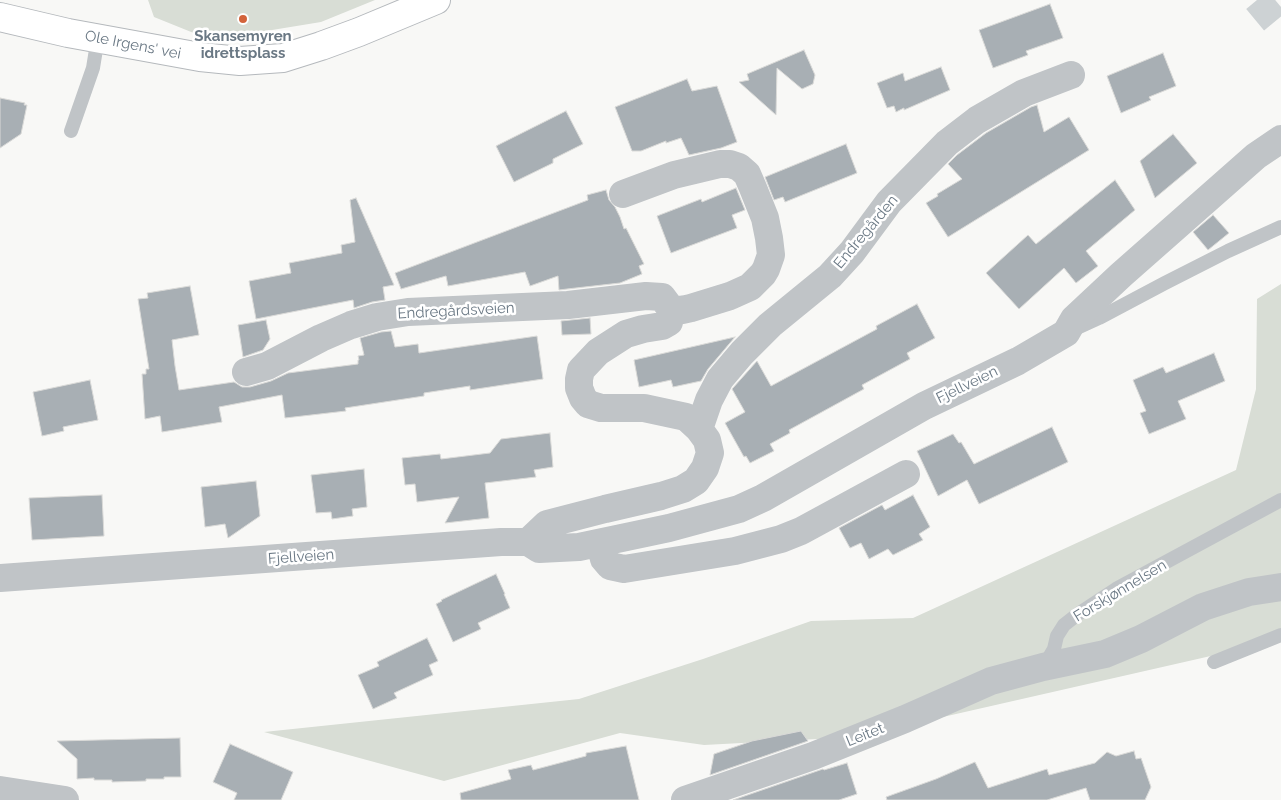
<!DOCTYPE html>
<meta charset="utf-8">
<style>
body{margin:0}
canvas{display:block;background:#f8f8f6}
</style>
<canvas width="1281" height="800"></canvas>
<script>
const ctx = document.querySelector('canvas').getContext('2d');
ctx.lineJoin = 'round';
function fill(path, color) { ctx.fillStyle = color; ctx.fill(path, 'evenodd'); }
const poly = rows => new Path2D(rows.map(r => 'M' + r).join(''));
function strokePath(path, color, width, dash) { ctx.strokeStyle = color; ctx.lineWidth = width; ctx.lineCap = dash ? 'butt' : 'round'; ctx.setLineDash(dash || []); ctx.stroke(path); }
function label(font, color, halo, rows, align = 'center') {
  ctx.font = font + ' Raleway,sans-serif'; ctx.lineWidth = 5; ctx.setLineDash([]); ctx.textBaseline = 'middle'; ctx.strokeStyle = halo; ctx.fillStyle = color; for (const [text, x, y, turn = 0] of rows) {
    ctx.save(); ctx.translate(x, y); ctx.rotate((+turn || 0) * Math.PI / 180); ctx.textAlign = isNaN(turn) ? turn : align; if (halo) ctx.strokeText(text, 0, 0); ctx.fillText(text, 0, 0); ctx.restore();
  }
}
const green = poly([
 [148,0,375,0,321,22,211,40,154,17],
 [1281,284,1281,640,855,737,704,745,620,733,444,781,264,732,579,699,703,659,811,621,913,618,1236,470,1256,389,1257,299]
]);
const building = poly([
 [1050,4,1063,38,1026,51,1028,55,993,68,979,30,1050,4],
 [804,50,815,75,813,84,802,89,777,68,776,115,739,82,749,80,747,74,804,50],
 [1163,53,1176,86,1149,97,1151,100,1121,113,1107,76,1163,53],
 [941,67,950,90,904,110,904,108,896,112,894,106,887,108,877,83,903,73,905,81,941,67],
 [687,79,692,91,717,86,737,142,721,148,689,155,681,138,666,143,666,141,641,151,632,151,615,107,687,79],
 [0,98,25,103,24,105,27,105,21,134,0,148,0,98],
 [1037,105,1044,132,1069,117,1089,150,948,237,926,203,938,196,937,194,962,179,948,164,957,155,986,133,1031,107,1037,105],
 [566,111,583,144,553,159,553,163,514,182,496,146,566,111],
 [1173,134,1197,163,1155,198,1140,161,1173,134],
 [846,144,857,173,785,202,783,197,774,200,765,177,846,144],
 [1115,180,1135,210,1086,251,1098,266,1076,283,1064,268,1019,309,986,273,1028,235,1036,244,1115,180],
 [736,188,745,210,732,215,737,228,671,253,657,216,701,199,702,202,736,188],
 [606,190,609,200,615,207,620,217,624,229,626,228,644,264,639,266,642,274,620,283,567,289,559,290,558,276,530,286,525,272,448,286,446,276,401,289,395,273,588,200,587,195,606,190],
 [356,198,394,285,383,287,385,300,372,302,354,308,353,300,256,319,249,281,291,273,289,263,342,253,341,245,355,242,350,200,356,198],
 [1213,215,1229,233,1208,250,1193,232,1213,215],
 [190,286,199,335,172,340,175,366,179,390,234,382,242,387,250,387,271,381,288,373,358,364,358,360,359,360,358,356,364,355,360,338,381,332,391,331,395,347,418,344,419,353,537,336,543,379,470,390,470,386,424,393,424,396,345,408,346,411,285,418,282,395,219,407,222,422,162,432,160,416,145,419,142,374,146,374,146,369,149,369,138,299,148,298,147,293,190,286],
 [917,304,935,338,907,353,910,359,862,385,864,389,789,430,790,433,770,444,774,451,750,463,746,456,744,457,725,423,745,412,732,389,757,361,771,386,877,329,876,326,917,304],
 [590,318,591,334,562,335,561,321,590,318],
 [266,320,270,339,263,350,243,357,238,325,266,320],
 [735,337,708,369,701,381,673,387,671,380,639,387,634,360,735,337],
 [1214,353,1225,381,1178,401,1186,419,1149,434,1140,413,1146,411,1133,380,1163,367,1166,373,1214,353],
 [90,380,98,420,63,427,64,431,42,436,33,392,90,380],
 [1052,427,1068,462,979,504,967,480,938,496,917,451,953,434,959,443,961,442,974,464,1052,427],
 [550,433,553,467,534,470,536,477,485,483,489,518,445,523,459,497,417,502,415,484,405,485,402,458,440,454,441,459,490,453,501,439,550,433],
 [364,469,367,507,352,509,353,516,332,519,331,512,316,513,311,475,364,469],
 [256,481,260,516,228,538,225,524,205,527,201,487,256,481],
 [102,495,104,536,32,540,29,498,102,495],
 [913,495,930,527,919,534,923,540,893,555,888,549,869,559,861,543,850,548,839,528,882,505,885,510,913,495],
 [496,574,505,594,504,594,510,608,478,623,481,629,453,642,436,604,442,601,441,600,496,574],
 [427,638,438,661,429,665,433,675,394,693,397,698,373,709,358,675,379,666,377,662,427,638],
 [801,731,808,741,710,775,714,754,752,741,801,731],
 [180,738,181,777,164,777,164,779,146,779,146,781,112,782,112,780,94,780,94,778,77,779,77,759,57,741,180,738],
 [230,744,293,772,281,800,234,800,237,793,213,782,230,744],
 [626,746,639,800,461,800,460,793,511,779,508,770,531,765,533,770,586,756,586,753,626,746],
 [1134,751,1136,759,1141,758,1151,787,1145,800,1090,800,1086,788,1047,800,887,800,886,797,936,779,975,762,988,788,1047,769,1049,775,1095,763,1107,752,1116,756,1134,751],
 [847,763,857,794,839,800,733,800,823,769,824,770,847,763]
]);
const highwayTunnel = poly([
 [1257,0,1281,29]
]);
const lane = poly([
 [71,131,93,68,98,37],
 [1075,329,1099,318,1165,283,1228,251,1281,227],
 [1214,662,1281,635],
 [1044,666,1054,649,1057,636,1064,625,1078,614,1116,589,1281,500]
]);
const street = poly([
 [623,194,674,175,720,164,730,164,739,167,747,174,753,188,765,218,769,238,771,255,766,269,763,274,750,287,730,296,691,308,682,310,671,309],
 [246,372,267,366,321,338,351,325,377,317,408,312,568,305,646,296,662,297,671,309],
 [699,429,709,400,720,379,742,353,770,325,830,276,852,252,889,202,947,143,977,120,1024,93,1071,75],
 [528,542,547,524,605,509,661,496,683,489,696,481,705,468,710,453,707,440,699,429,686,417,644,408,601,408,588,404,583,398,579,388,579,379,581,370,598,352,626,334,643,329,662,326,669,322,671,309],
 [600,543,604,559,610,566,624,569,735,551,781,539,801,531,906,474],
 [0,578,501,542,528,542,539,549,579,547,669,528,739,509,763,498,924,406,1018,361,1066,333,1074,319,1121,275,1256,156,1281,139],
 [0,790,65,800],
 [685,800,813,756,905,719,991,681,1043,667,1105,654,1141,639,1203,607,1249,592,1281,587]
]);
const secondary = poly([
 [0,17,68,33,200,57,240,61,283,58,321,46,359,32,436,0]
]);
const markers = [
 [243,19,5,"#d3633b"]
];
const poiNames = [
 ["Skansemyren",243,36],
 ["idrettsplass",243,53]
];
const streetNames = [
 ["Ole Irgens' vei",133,45,11],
 ["Endregården",866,232,-50],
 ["Endregårdsveien",456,311,-3],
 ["Fjellveien",967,385,-26],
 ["Fjellveien",301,557,-4],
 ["Forskjønnelsen",1120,591,-31],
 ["Leitet",865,735,-22]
];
fill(green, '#d8ddd5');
fill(building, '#a8afb4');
strokePath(building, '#dadad8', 1);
strokePath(highwayTunnel, '#cdd2d4', 28, [28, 14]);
strokePath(secondary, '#b5b9bd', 30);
strokePath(lane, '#c0c4c7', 14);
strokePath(street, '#c0c4c7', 28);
strokePath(secondary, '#fff', 28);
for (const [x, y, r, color] of markers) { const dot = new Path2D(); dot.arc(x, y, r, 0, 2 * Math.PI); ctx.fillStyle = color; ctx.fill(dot); strokePath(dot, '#fff', 2); }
label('bold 15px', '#6a7884', '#fff', poiNames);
label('15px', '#6a7884', '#fff', streetNames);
</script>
